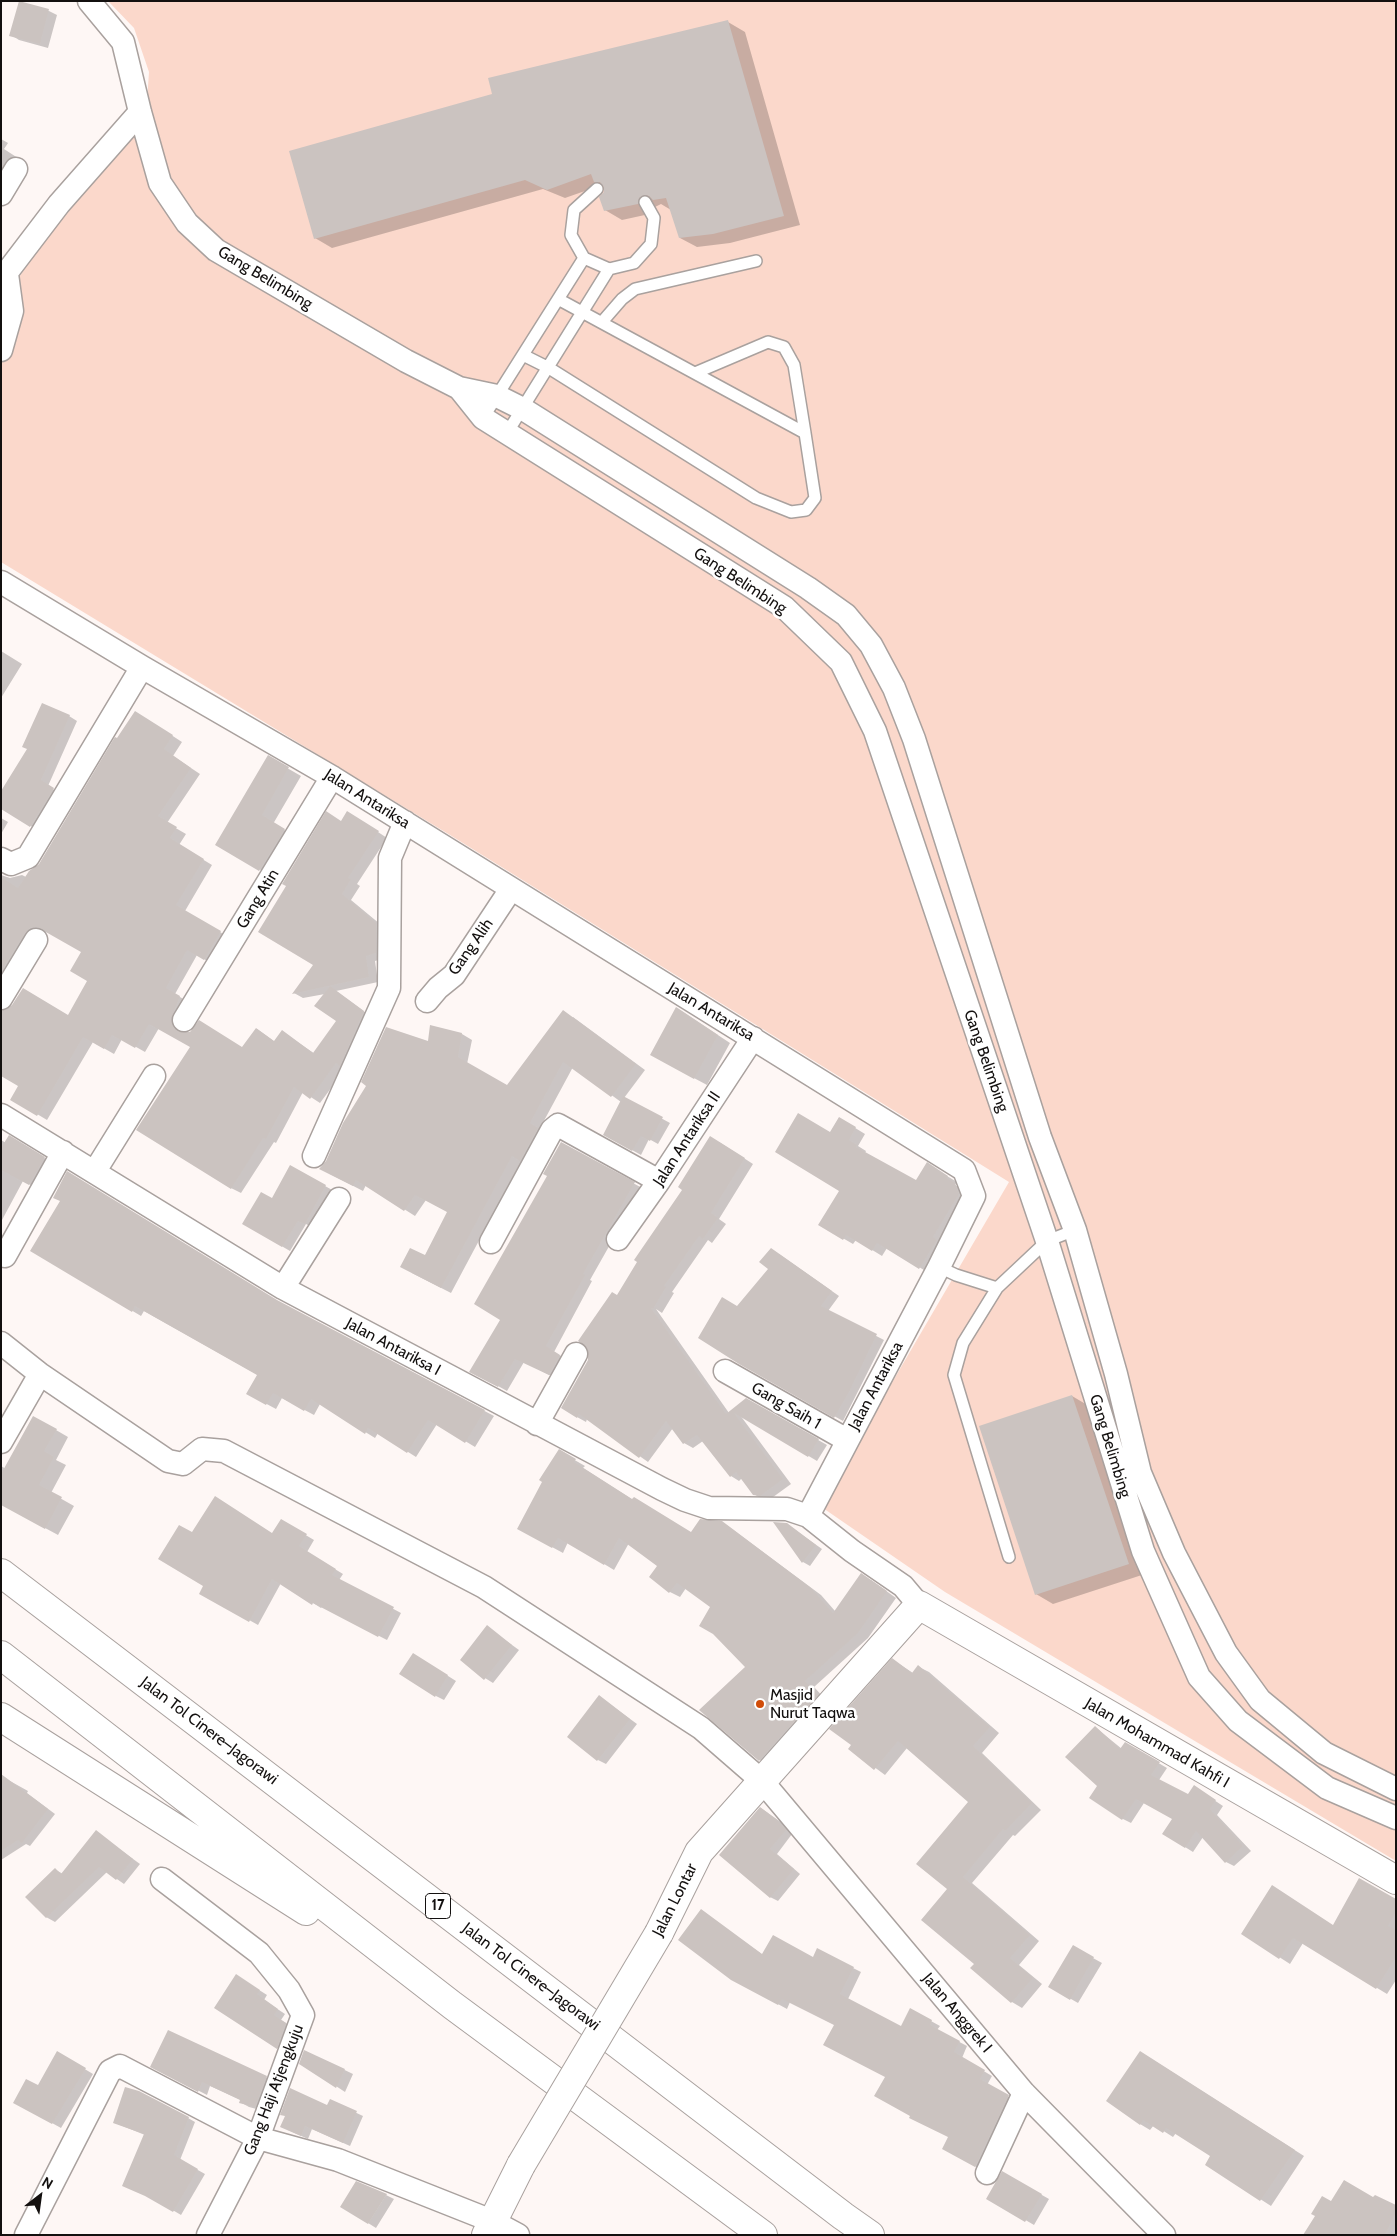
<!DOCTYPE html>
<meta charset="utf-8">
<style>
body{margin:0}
#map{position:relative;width:1397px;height:2236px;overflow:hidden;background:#fef7f5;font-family:Cabin,sans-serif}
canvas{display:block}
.frame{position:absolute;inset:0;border:2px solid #13100f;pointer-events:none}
.north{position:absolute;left:15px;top:2171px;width:50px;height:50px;-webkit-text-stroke:4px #fff;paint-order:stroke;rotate:30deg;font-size:14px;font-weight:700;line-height:20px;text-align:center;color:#13100f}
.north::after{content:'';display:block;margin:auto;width:18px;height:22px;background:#13100f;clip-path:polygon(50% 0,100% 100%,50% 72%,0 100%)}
</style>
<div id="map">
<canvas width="1397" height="2236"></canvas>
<div class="frame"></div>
<div class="north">N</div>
</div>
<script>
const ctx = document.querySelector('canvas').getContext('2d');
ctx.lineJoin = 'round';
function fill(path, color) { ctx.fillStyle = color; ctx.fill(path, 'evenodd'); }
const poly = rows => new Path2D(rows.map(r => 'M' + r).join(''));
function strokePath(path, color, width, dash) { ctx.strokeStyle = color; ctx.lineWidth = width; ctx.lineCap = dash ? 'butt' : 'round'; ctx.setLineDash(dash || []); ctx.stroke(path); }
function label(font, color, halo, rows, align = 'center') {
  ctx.font = font + ' Cabin,sans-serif'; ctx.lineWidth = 5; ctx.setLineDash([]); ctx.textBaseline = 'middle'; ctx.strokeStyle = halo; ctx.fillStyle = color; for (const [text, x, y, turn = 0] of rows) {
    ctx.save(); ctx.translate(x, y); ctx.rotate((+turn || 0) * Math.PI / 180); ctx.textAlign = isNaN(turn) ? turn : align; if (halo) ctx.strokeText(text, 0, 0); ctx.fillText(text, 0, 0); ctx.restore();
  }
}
const green = poly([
 [108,1,1396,1,1396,1861,945,1592,820,1506,1009,1182,450,835,1,562,1,306,33,255,146,117,149,72,134,28]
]);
const shadow = poly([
 [19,3,49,11,57,15,48,48,19,40,11,35],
 [728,22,745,32,800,225,730,243,697,247,680,238,671,210,661,204,655,207,654,213,622,220,605,210,605,187,602,185,565,198,543,189,332,248,315,238,494,95],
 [1,139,8,143,4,149,21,160,1,193],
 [1,651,22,664,1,698],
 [69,716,77,721,48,786,61,794,39,831,1,808],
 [145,718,182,742,173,756,200,774,167,823,186,834,179,845,212,865,185,911,230,938,214,965,197,955,175,994,190,1003,180,1025,182,1033,242,1049,257,1029,275,1042,283,1032,315,1054,337,1021,325,994,303,998,294,993,315,965,342,822,357,818,387,838,357,884,360,886,351,900,386,929,385,958,375,961,378,982,336,991,373,1018,346,1068,320,1103,303,1092,276,1143,274,1142,241,1193,231,1188,192,1047,159,1028,145,1052,122,1039,114,1054,93,1042,47,1120,12,1099,69,1016,89,981,82,951,47,932,39,934,1,994,1,875,10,878,22,875,26,877,40,865],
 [268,757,301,776,273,824,297,837,273,877,217,845],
 [1,818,8,822,1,834],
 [677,1008,730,1043,707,1085,664,1062],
 [573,1017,645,1070,624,1098,670,1123,658,1144,649,1139,641,1155,612,1139,621,1102,573,1067,539,1130,547,1134,531,1165,522,1160,451,1293,412,1273,425,1256,448,1212,426,1200,415,1216,366,1185,363,1191,330,1174,429,1043,431,1026,462,1034,472,1040,467,1064,508,1086],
 [839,1118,865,1134,858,1146,866,1151,865,1153,916,1182,927,1164,957,1182,955,1185,964,1190,929,1273,887,1248,882,1256,856,1240,853,1244,820,1225,841,1190,830,1133],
 [1,1140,6,1143,22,1144,57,1166,42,1191,23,1181,2,1220],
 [719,1142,753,1164,719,1219,726,1224,712,1243,708,1240,672,1292,674,1293,662,1313,656,1309,729,1413,746,1399,827,1445,817,1461,740,1415,791,1484,769,1500,763,1500,754,1494,742,1478,739,1481,731,1476,703,1441,693,1448,684,1443,673,1428,648,1462,587,1419,586,1422,577,1417,589,1360,618,1297],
 [561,1143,642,1188,590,1280,592,1281,554,1352,568,1360,557,1379,524,1362,507,1391,471,1371,502,1319,548,1175],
 [291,1167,334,1191,313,1228,306,1224,290,1251,244,1224,272,1200],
 [32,1251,281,1303,494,1416,475,1447,437,1424,416,1457,378,1433,375,1438,320,1404,314,1415,282,1398,276,1409,248,1394,258,1375,144,1311,141,1316],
 [779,1254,839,1296,828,1311,884,1340,843,1421,739,1363,738,1308,769,1269],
 [1072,1396,1089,1406,1145,1574,1053,1604,1036,1594],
 [56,1430,68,1437,56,1460,66,1465,51,1493,74,1506,58,1535,1,1504,1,1466,6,1469],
 [559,1451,585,1466,583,1468,633,1500,691,1534,722,1522,732,1529,821,1595,835,1611,871,1580,896,1598,868,1638,814,1687,827,1701,770,1766,760,1760,746,1667,711,1607,686,1588,680,1597,670,1592,658,1566,629,1543,614,1570,568,1542,563,1553,528,1534],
 [282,1521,314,1540,307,1552,343,1574,339,1580,401,1613,387,1640,322,1607,321,1608,281,1583,258,1625,201,1593,205,1586,192,1534,273,1535],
 [775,1523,787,1524,822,1549,810,1566,803,1562],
 [487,1627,519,1650,493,1683,485,1678],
 [421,1659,456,1681,444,1700,436,1696],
 [893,1660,913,1673,919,1667,929,1672,999,1733,982,1753,1041,1810,1015,1836,1013,1835,972,1883,1039,1941,1019,1965,1042,1984,1022,2008,1012,2002,975,1964,949,1889,970,1802,907,1748,885,1775,850,1749],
 [607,1702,637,1724,606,1764,598,1760],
 [1095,1727,1122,1749,1126,1744,1167,1768,1159,1780,1188,1796,1202,1792,1223,1806,1217,1815,1251,1851,1234,1866,1226,1862,1203,1837,1193,1852,1185,1847,1174,1818,1144,1803,1131,1823,1123,1819,1098,1786],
 [1,1776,28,1791,27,1793,55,1814,30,1846,26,1844,1,1860],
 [761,1808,785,1825,792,1834,777,1854,800,1874,778,1901,770,1897],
 [96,1832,140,1864,124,1884,107,1872,55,1922,46,1917,56,1870,63,1874],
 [1396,1901,1396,1980,1387,1994,1303,1943,1290,1964,1242,1933,1333,1926],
 [701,1911,763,1955,813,1958,853,1968,861,1972,848,1999,901,2027,911,2010,940,2026,937,2030,967,2046,962,2058,992,2076,987,2085,1016,2101,983,2171,944,2148,949,2137,911,2116,886,2077,835,2025,790,2002,787,2009,741,1984],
 [1073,1947,1102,1963,1078,2003,1050,1987],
 [245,1981,267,1995,264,2000,285,2014,281,2020,294,2028,285,2052,277,2048],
 [305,2051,353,2074,345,2092,301,2063],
 [58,2053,93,2074,61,2128,14,2102,38,2087],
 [1150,2058,1304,2156,1271,2206,1206,2164,1212,2155,1176,2133,1173,2137,1154,2125,1150,2130,1140,2124],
 [160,2071,266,2077,274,2082,264,2111,249,2107,240,2102,241,2100,210,2086,207,2095],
 [331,2101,363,2116,350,2146,312,2129,308,2139,288,2130,328,2106],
 [188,2118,195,2122,180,2160,205,2174,181,2215,154,2199,145,2135,115,2123],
 [1003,2173,1049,2199,1034,2225,988,2198],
 [386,2195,394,2199,376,2228,368,2223],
 [1374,2199,1396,2206,1396,2235,1304,2235,1331,2202]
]);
const building = poly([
 [19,1,49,9,40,44,9,36],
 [728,20,784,216,713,234,679,238,666,198,653,200,649,196,645,195,639,198,638,204,604,211,599,197,604,192,604,187,600,182,594,182,591,174,547,190,525,180,314,239,289,151,492,94,488,78],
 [42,703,70,715,41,780,54,788,30,827,1,809,1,791,27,749,22,747],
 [135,711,173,735,164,749,191,768,158,816,177,827,170,838,204,859,176,905,221,931,204,960,187,950,166,988,180,996,171,1019,173,1027,178,1031,190,1032,199,1020,242,1047,256,1028,274,1041,282,1030,313,1053,336,1021,314,1006,330,986,364,1011,340,1066,336,1063,310,1099,294,1087,266,1139,263,1138,231,1189,136,1130,190,1047,149,1024,135,1048,112,1035,104,1049,83,1037,37,1116,10,1100,18,1086,1,1076,1,1011,12,1005,23,988,68,1015,87,981,70,971,81,952,37,927,30,928,25,933,1,972,1,877,18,888,29,871,39,864,113,740,115,737,117,738],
 [268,755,289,767,262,815,285,829,259,871,215,845],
 [326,811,341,821,347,811,379,831,348,878,351,879,342,894,376,923,376,953,366,956,369,977,292,994,313,965,258,932,286,886,282,884],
 [676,1007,718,1035,694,1079,650,1055],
 [563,1010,636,1064,611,1097,563,1062,530,1123,538,1128,520,1161,512,1156,441,1288,400,1267,410,1248,425,1255,447,1212,415,1195,404,1211,356,1180,353,1186,319,1169,326,1161,343,1123,366,1086,361,1082,386,1027,428,1041,430,1025,462,1033,458,1057,507,1085],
 [623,1096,663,1117,650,1141,641,1136,632,1151,603,1135],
 [798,1113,830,1132,839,1117,856,1127,849,1140,857,1145,856,1147,916,1180,927,1162,948,1176,947,1178,955,1183,959,1194,933,1237,937,1240,919,1269,877,1243,872,1251,846,1235,843,1240,818,1225,839,1191,775,1152],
 [9,1135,45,1157,29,1185,1,1170,1,1148],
 [710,1136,745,1158,711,1213,718,1218,703,1239,699,1236,664,1286,666,1287,653,1309,651,1308,726,1414,746,1398,819,1439,808,1457,734,1413,783,1479,760,1496,753,1495,736,1472,730,1477,697,1435,683,1444,666,1421,639,1458,579,1414,577,1418,561,1408,588,1360,587,1348,578,1341,612,1292,617,1295,637,1262,634,1260,682,1190,678,1187],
 [561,1142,635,1182,583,1274,585,1275,546,1346,560,1355,549,1375,515,1359,498,1387,469,1372,500,1320,474,1304,547,1176,543,1174],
 [290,1165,326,1185,305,1224,298,1221,282,1247,242,1224,261,1192,272,1198],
 [67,1171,277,1300,485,1410,465,1443,428,1420,407,1453,368,1428,365,1434,311,1399,304,1411,273,1393,266,1405,246,1394,257,1375,135,1306,132,1312,30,1251,60,1201,53,1198],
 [771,1248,832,1291,821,1306,877,1334,849,1392,834,1418,739,1364,698,1338,722,1297,737,1306,768,1269,759,1262],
 [1072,1395,1129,1564,1035,1595,979,1426],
 [33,1416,57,1429,44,1451,54,1457,39,1485,62,1497,45,1529,1,1505,1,1474],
 [559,1449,576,1459,574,1462,632,1499,634,1497,691,1532,700,1519,722,1521,811,1588,833,1613,861,1573,887,1591,858,1633,805,1681,818,1695,759,1761,699,1710,745,1667,713,1634,699,1626,710,1607,677,1583,669,1593,649,1577,657,1566,619,1538,604,1565,558,1538,552,1548,517,1529,542,1482,539,1480],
 [215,1496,272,1533,281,1519,307,1534,299,1546,336,1569,332,1575,394,1607,378,1637,313,1603,312,1605,272,1579,249,1622,199,1594,203,1586,158,1559,179,1525,192,1532],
 [773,1522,787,1523,816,1545,802,1563],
 [487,1625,512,1645,484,1680,460,1660],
 [413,1653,448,1675,435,1697,399,1674],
 [892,1658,912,1673,918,1665,990,1727,973,1746,1032,1803,1005,1831,1003,1829,963,1877,1030,1935,1010,1958,1033,1978,1011,2003,970,1968,974,1964,921,1920,947,1889,916,1864,968,1802,898,1741,874,1770,848,1749,851,1745,829,1729],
 [599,1695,630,1719,597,1761,567,1737],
 [1095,1726,1120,1749,1125,1742,1160,1762,1151,1775,1188,1794,1194,1785,1216,1800,1210,1809,1243,1846,1225,1863,1196,1831,1185,1848,1162,1834,1172,1819,1136,1799,1122,1820,1089,1798,1097,1786,1065,1757],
 [1,1774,48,1809,22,1843,18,1840,1,1851],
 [760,1807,777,1820,786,1830,770,1849,794,1869,770,1898,719,1855],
 [96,1830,133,1859,116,1880,99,1867,46,1918,25,1897,55,1868,61,1874],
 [1359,1878,1396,1899,1396,1912,1388,1926,1396,1930,1396,1957,1376,1989,1293,1938,1279,1959,1241,1934,1272,1885,1333,1925],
 [701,1909,762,1954,773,1935,813,1957,817,1948,854,1967,840,1994,901,2026,910,2008,932,2020,930,2025,960,2041,954,2052,985,2070,980,2079,1009,2095,975,2167,942,2149,948,2137,909,2118,910,2116,874,2096,885,2077,823,2045,834,2025,782,1999,778,2005,731,1980,678,1940],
 [1073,1945,1094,1957,1070,2000,1048,1987],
 [236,1974,260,1990,257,1994,278,2009,274,2015,286,2023,277,2049,214,2008],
 [168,2030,267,2076,255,2107,239,2103,240,2100,202,2082,198,2092,150,2067],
 [304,2050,345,2069,336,2088,299,2064],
 [57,2051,86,2068,52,2124,13,2103,26,2079,38,2085],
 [1140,2051,1295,2150,1260,2201,1205,2165,1210,2156,1166,2128,1163,2133,1143,2120,1140,2125,1106,2101],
 [125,2087,139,2091,189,2117,174,2155,198,2169,173,2212,145,2196,122,2186,144,2134,113,2123],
 [290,2088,327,2105,330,2099,357,2111,343,2143,305,2126,301,2136,280,2127,285,2116,280,2115],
 [1002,2171,1042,2194,1025,2222,986,2199],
 [1344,2180,1373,2197,1375,2195,1396,2205,1396,2212,1385,2235,1303,2235,1315,2216,1311,2214,1322,2196,1331,2201],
 [356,2181,387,2194,368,2224,340,2207]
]);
const lane = poly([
 [597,189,574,210,571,235,584,258,609,269,634,263,651,244,654,218,645,202],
 [602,322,622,299,635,289,756,261],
 [523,355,549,368,756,498,791,512,806,510,815,498,805,433,558,299],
 [695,373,768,342,784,347,794,365,805,433],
 [483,418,584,258],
 [507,433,609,269],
 [939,1267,956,1275,997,1288],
 [1009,1557,954,1375,963,1343,997,1288,1047,1241,1075,1230]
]);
const street = poly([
 [89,1,123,42,140,112,160,183,187,223,216,250,406,361,459,388,497,396,523,409,808,588,846,615,871,645,894,688,914,739,1040,1137,1075,1230,1116,1374,1140,1473,1174,1553,1226,1653,1260,1700,1324,1753,1396,1789],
 [1,194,16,169],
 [1,280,59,204,140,112],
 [1,350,12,311,7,274],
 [459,388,483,418,784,607,841,662,875,731,1047,1241,1143,1551,1199,1677,1238,1721,1327,1788,1396,1818],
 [1,582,142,667,332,777,964,1170,974,1196,939,1267,808,1516],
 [1,859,11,864,28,857,142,667],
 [1,998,36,940],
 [427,1001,438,988,454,975,511,889],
 [184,1020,332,777],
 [1,1115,283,1288,662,1489,685,1500,709,1508,787,1509,808,1516,852,1551,903,1586,919,1605],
 [314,1156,389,988,390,858,405,822],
 [95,1171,154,1076],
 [618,1239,659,1181,753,1038],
 [491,1242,552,1130,558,1125,659,1181],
 [5,1256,63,1152],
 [283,1288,339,1199],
 [1,1343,40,1374,168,1461,183,1464,202,1449,224,1451,484,1587,701,1728,762,1781,1024,2093,1164,2235],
 [725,1371,847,1440],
 [537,1424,576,1354],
 [1,1442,40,1374],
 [162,1879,259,1953,289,1990,303,2015,258,2138,208,2235],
 [987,2173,1024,2093],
 [26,2235,110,2071,120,2066,258,2138,338,2160,492,2221,518,2235]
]);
const secondary = poly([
 [659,1933,699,1852,919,1605,1396,1880],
 [486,2235,521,2165]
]);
const highway = poly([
 [1,1573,843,2216,870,2235],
 [1,1655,452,2005,763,2235],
 [1,1717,306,1911]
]);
const secondaryBridge = poly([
 [521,2165,659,1933]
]);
const markers = [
 [760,1704,5,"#d14c08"]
];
const shields = [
 [438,1906,25]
];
const shieldNames = [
 ["17",438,1906]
];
const streetNames = [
 ["Gang Belimbing",265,278,31],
 ["Gang Belimbing",740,581,33],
 ["Jalan Antariksa",367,799,32],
 ["Gang Atin",258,899,-59],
 ["Gang Alih",471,947,-55],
 ["Jalan Antariksa",711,1012,31],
 ["Gang Belimbing",986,1061,71],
 ["Jalan Antariksa II",687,1139,-57],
 ["Jalan Antariksa I",393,1347,28],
 ["Jalan Antariksa",876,1386,-62],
 ["Gang Saih 1",786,1406,30],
 ["Gang Belimbing",1110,1446,73],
 ["Jalan Tol Cinere–Jagorawi",209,1731,37],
 ["Jalan Mohammad Kahfi I",1157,1743,30],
 ["Jalan Lontar",675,1900,-63],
 ["Jalan Tol Cinere–Jagorawi",531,1977,37],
 ["Jalan Anggrek I",957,2013,50],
 ["Gang Haji Atjengkuju",274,2090,-69]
];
const poiNames = [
 ["Masjid",770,1695],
 ["Nurut Taqwa",770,1713]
];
fill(green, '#fbd8cb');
fill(shadow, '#0003');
fill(building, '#cbc3c0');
strokePath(lane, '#a9a19e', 14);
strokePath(street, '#a9a19e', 25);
strokePath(secondary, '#a9a19e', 30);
strokePath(highway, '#a9a19e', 30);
strokePath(lane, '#fff', 11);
strokePath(street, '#fff', 22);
strokePath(secondary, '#fff', 28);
strokePath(highway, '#fff', 28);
strokePath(secondaryBridge, '#a9a19e', 30, []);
strokePath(secondaryBridge, '#fff', 28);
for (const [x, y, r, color] of markers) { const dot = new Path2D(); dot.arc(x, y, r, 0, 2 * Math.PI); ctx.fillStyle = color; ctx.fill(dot); strokePath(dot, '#fff', 2); }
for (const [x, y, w] of shields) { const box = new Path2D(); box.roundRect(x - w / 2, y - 12.5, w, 25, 4); ctx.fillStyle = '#fff'; ctx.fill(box); strokePath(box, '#13100f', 1); }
label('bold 15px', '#13100f', null, shieldNames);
label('16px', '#13100f', '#fff', streetNames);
label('16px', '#13100f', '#fff', poiNames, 'left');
</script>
